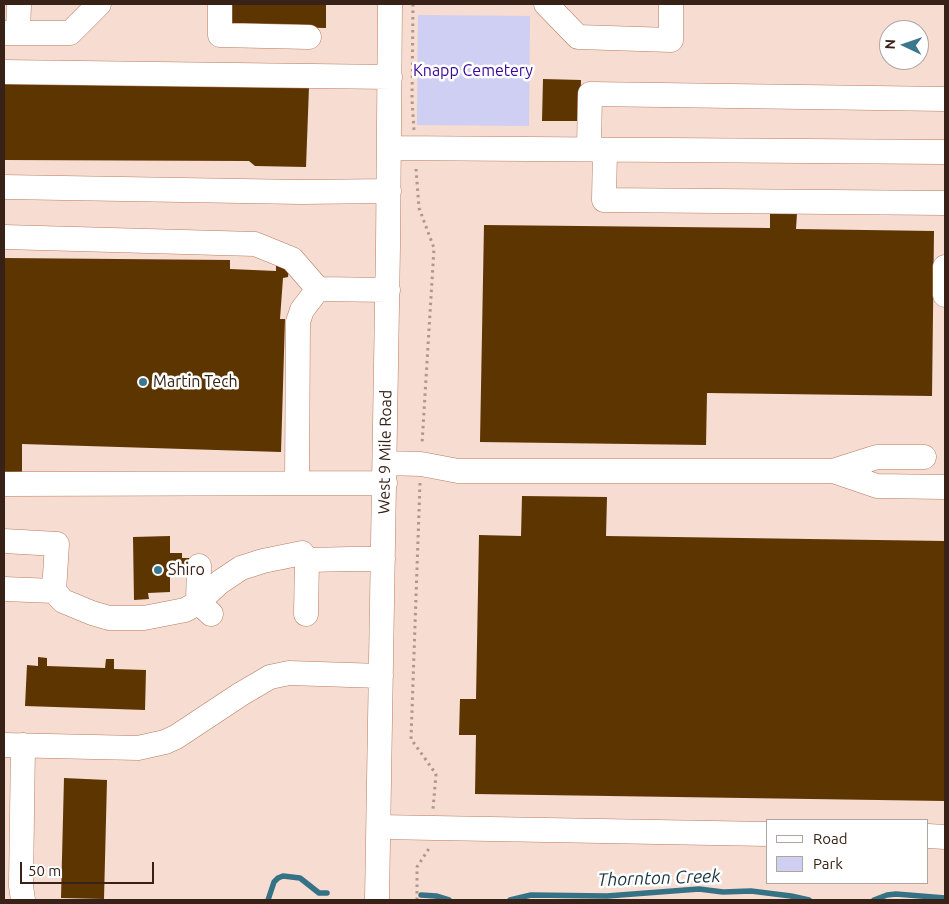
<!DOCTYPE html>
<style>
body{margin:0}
#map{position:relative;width:949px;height:904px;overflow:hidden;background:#f6dcd1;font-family:Ubuntu,sans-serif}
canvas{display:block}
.frame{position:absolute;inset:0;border:5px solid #382116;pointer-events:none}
.legend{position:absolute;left:766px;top:819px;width:162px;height:65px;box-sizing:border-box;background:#fff;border:1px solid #afa6a2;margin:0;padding:6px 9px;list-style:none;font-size:15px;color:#382116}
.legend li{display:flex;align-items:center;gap:10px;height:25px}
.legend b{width:25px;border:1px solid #afa6a2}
.north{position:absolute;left:879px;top:20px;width:50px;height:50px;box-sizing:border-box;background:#fff;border:1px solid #afa6a2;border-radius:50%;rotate:273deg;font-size:14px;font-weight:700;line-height:20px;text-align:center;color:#382116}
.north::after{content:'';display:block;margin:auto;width:18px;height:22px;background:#3b788f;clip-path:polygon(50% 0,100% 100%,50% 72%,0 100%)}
.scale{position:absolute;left:20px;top:862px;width:134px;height:22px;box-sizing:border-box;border:2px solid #382116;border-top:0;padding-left:6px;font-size:15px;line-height:18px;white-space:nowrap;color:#382116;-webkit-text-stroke:4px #fff;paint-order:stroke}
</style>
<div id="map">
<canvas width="949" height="904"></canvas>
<div class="frame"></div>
<ul class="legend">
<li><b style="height:6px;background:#fff"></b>Road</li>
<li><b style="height:14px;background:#cecff2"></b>Park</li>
</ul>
<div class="north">N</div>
<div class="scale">50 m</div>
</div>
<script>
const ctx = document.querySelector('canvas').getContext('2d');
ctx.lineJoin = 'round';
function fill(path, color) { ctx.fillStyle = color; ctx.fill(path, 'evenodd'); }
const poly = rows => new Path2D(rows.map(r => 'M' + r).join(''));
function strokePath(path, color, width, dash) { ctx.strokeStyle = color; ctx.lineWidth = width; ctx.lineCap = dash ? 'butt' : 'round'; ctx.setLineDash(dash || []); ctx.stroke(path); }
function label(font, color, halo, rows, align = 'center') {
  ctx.font = font + ' Ubuntu,sans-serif'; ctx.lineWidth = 5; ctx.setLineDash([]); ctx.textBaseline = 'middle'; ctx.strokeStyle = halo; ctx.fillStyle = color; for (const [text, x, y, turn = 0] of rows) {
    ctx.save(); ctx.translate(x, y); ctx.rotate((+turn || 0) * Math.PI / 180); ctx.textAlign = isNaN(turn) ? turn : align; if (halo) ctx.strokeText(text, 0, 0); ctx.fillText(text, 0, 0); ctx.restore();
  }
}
const green = poly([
 [418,15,530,16,529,126,417,125]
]);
const stream = poly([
 [421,895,436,896,449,900],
 [268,900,274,882,278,878,283,876,300,878,319,893,327,893],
 [510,900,531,895,607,896,699,889,723,892,751,891,791,896,809,900],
 [874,900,887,895,896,894,945,898]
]);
const building = poly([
 [230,4,326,4,326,28,230,26],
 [543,79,581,80,580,121,542,121],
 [4,81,309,87,306,167,255,166,249,161,4,160],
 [770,213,797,213,796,229,934,231,932,396,707,393,706,445,480,442,484,225,770,228],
 [4,258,230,260,230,269,276,271,276,266,289,266,288,277,283,278,280,319,285,319,281,452,22,444,22,477,4,476],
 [522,496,607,497,606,536,945,541,945,801,475,794,476,735,459,735,460,699,476,699,479,535,521,536],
 [170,536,170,553,182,553,182,558,208,558,208,566,182,566,182,573,170,573,170,592,148,593,149,599,134,600,133,537],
 [38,657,47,658,47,666,105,668,106,659,114,659,114,669,146,670,145,710,25,706,27,665,38,666],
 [64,778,107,780,104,899,61,898]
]);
const path = poly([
 [413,4,412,100,414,130],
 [416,169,419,208,434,248,422,444],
 [420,483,411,739,436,774,433,809],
 [417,900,417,867,430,847]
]);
const minor = poly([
 [220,4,220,35,309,37],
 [546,4,578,37,671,40,671,4],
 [4,33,18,33,19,4],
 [18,33,70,33,99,4],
 [4,72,390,77],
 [389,148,945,152],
 [589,149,590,94,945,99],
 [605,150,604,200,945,203],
 [4,187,301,192,389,191],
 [4,237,255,244,292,259,318,289,388,290],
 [945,295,945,267],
 [385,463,421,464,458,471,833,471,877,457,924,457],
 [833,471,877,486,945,487],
 [297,483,298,322,302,310,318,289],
 [4,484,385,483],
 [4,541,57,544,54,591],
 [307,560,351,559,383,559],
 [199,566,198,602,211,614],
 [4,589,54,591,63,601,92,613,109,618,144,618,185,610,196,604,220,582,241,568,263,561,302,553,307,560,306,614],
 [4,745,138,748,165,742,176,737,241,694,270,677,289,673,381,676],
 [379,827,768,834],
 [928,836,945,837],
 [23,900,21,886,23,745],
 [377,900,388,246,390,4]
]);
const markers = [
 [143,382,5,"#3b788f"],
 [158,570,5,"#3b788f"]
];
const parkNames = [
 ["Knapp Cemetery",473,71]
];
const poiNames = [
 ["Martin Tech",153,382],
 ["Shiro",168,570]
];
const streetNames = [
 ["West 9 Mile Road",385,452,-89]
];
const waterNames = [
 ["Thornton Creek",659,878,-2]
];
fill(green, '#cecff2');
strokePath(stream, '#367285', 5.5);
fill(building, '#5d3501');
strokePath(minor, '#b77d62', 25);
strokePath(path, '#b0978c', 3, [2.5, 4]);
strokePath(minor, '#fff', 24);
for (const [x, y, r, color] of markers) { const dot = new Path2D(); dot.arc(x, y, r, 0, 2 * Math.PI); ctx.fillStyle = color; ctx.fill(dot); strokePath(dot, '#fff', 2); }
label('16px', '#390898', '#fff', parkNames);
label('16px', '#382116', '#fff', poiNames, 'left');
label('16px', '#382116', '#fff', streetNames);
label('italic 18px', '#193540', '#fff', waterNames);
</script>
